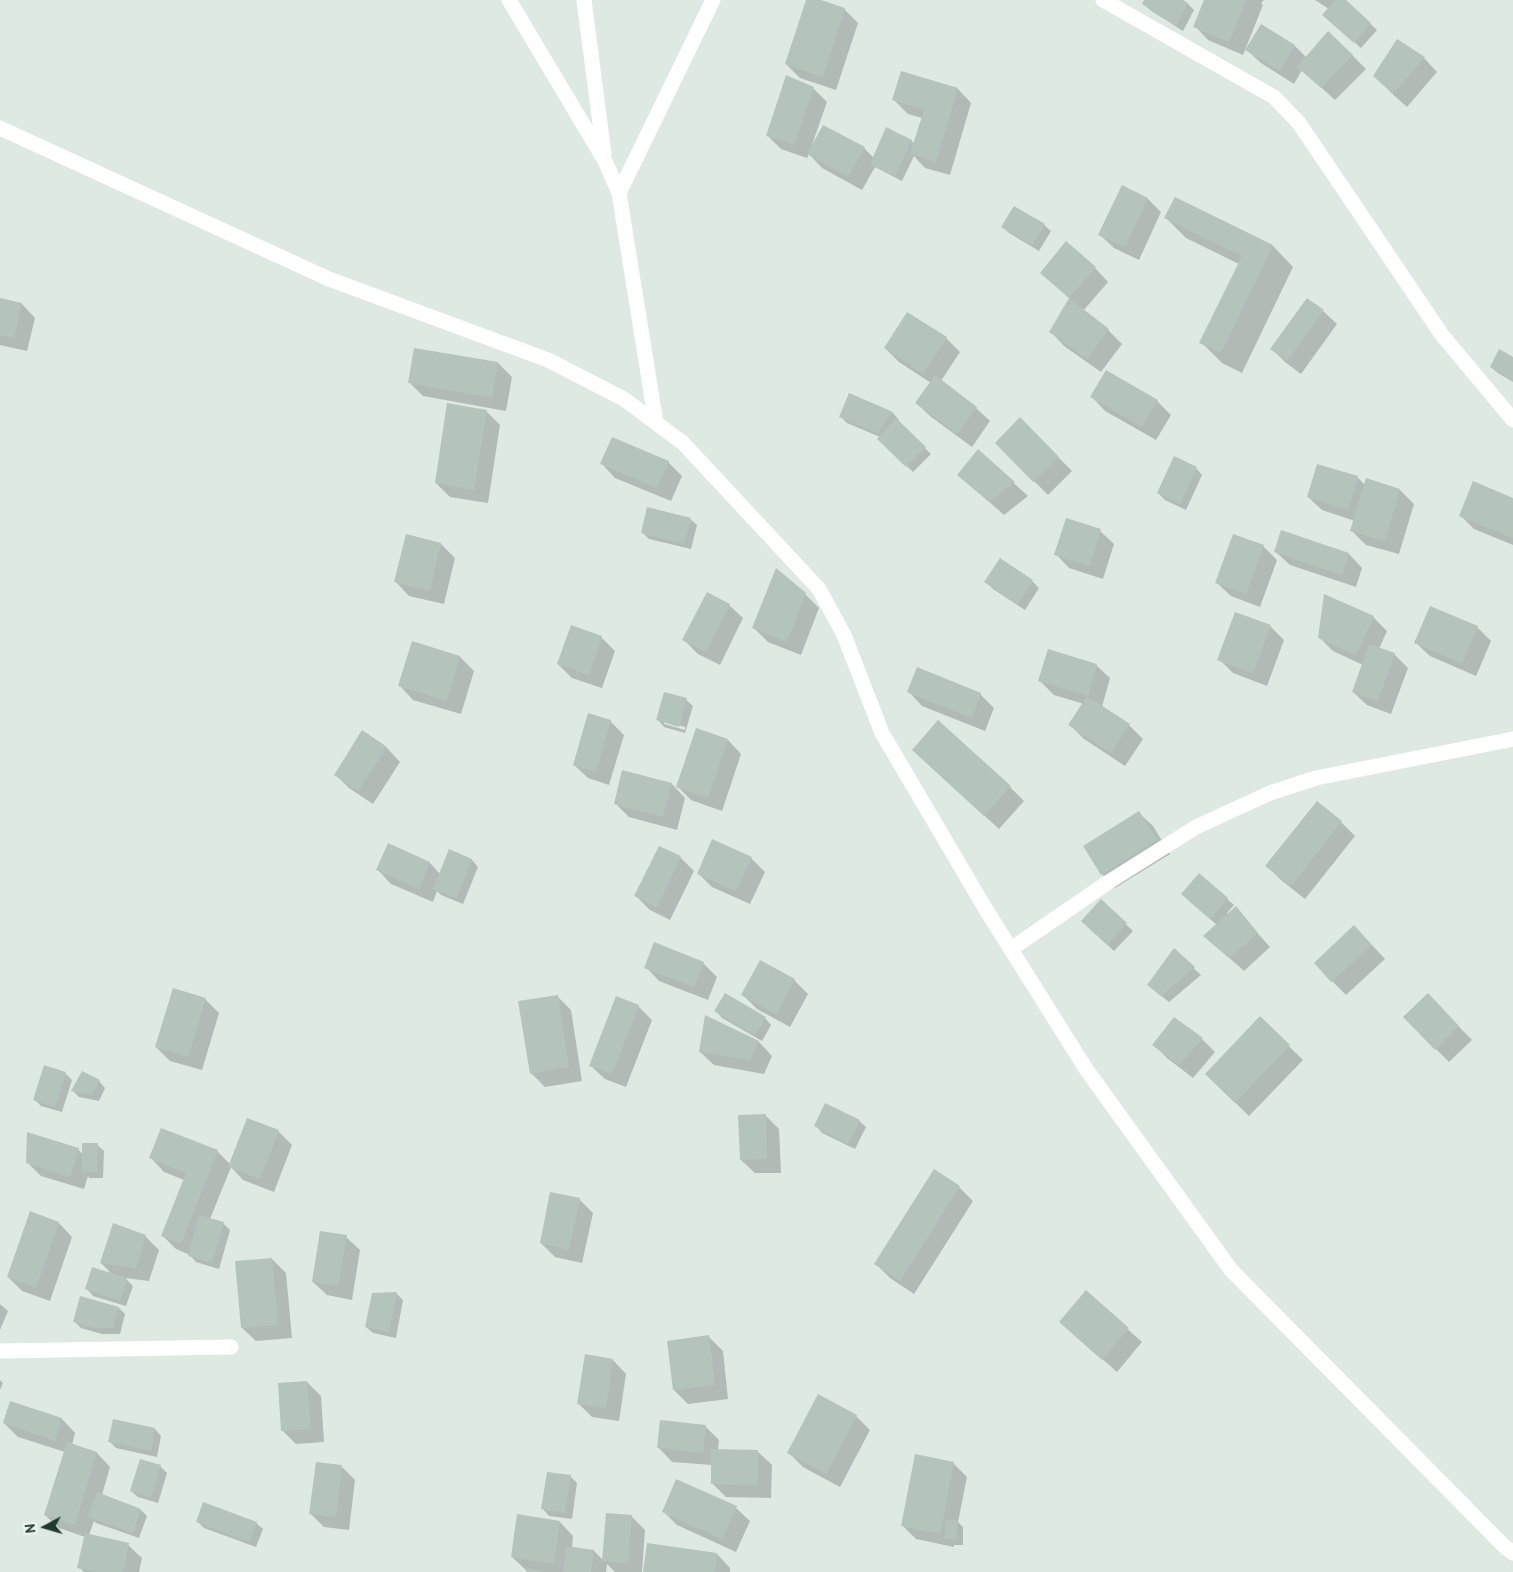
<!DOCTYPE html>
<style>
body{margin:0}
#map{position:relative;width:1513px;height:1572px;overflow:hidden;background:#dee9e2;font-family:"PT Sans",sans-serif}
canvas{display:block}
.north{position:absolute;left:20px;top:1502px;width:50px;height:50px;-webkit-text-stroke:4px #eff6f1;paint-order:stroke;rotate:264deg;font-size:14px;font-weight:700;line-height:20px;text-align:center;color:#20392d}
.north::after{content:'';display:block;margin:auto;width:18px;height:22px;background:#20392d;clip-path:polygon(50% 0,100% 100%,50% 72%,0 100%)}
</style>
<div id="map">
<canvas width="1513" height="1572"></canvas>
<div class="north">N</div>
</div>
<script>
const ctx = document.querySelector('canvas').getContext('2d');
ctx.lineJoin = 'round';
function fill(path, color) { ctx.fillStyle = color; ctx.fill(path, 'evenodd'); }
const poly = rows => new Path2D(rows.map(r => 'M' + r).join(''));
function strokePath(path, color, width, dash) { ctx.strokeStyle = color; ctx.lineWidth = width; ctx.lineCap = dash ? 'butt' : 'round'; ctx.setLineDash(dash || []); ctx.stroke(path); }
const shadow = poly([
 [807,0,817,0,844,9,858,23,836,90,800,78,786,64],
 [1145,0,1180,0,1188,4,1194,10,1183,31,1150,10,1143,3],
 [1206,0,1264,0,1261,3,1263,5,1243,55,1208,40,1195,26],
 [1315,0,1344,0,1377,30,1361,48,1330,21,1329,9],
 [1398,41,1424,58,1437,72,1407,107,1388,90],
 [1295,46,1307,58,1352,55,1366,69,1335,100,1302,70,1294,84,1261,63,1247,50],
 [813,88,827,102,812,145,864,148,874,158,911,141,915,144,922,118,908,114,894,100,958,89,971,103,950,175,925,168,914,156,902,181,875,167,862,190,822,168,809,154,807,158,781,149,768,136],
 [1175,198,1273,246,1293,267,1242,373,1222,363,1201,342,1239,264,1186,238,1166,218],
 [1148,199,1161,212,1139,260,1114,248,1100,235],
 [1044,225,1051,231,1039,251,1009,233,1003,227],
 [1095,268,1108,282,1083,311,1108,330,1122,344,1101,372,1064,346,1051,332,1070,299,1042,273],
 [0,299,22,304,35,318,27,351,0,345],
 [1323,311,1337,324,1301,374,1285,362,1272,349],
 [946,338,960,352,941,381,976,408,990,421,972,447,930,416,916,403,931,383,899,362,885,348],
 [415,349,498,363,512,377,506,411,423,396,409,382],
 [1513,359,1513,382,1498,373,1491,367],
 [850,394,893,413,899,420,897,421,931,454,913,472,878,439,880,437,847,423,840,416],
 [1092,397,1157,401,1171,415,1156,440,1105,411],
 [486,411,500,425,488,503,450,497,436,483],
 [1020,419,1072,471,1048,495,996,443],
 [978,451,1028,496,1004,515,959,475],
 [668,462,682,476,671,501,615,478,602,464],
 [1196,468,1202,475,1186,510,1165,500,1158,493],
 [1357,477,1365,485,1367,480,1400,490,1414,504,1399,554,1366,545,1352,531,1355,521,1322,510,1308,497],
 [1513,499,1513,545,1474,529,1460,515],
 [690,519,697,525,691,549,649,539,642,532],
 [1100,531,1114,544,1103,579,1069,568,1056,554],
 [1282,532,1349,554,1362,568,1356,587,1290,565,1276,552],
 [441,544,455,558,444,604,409,596,396,582],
 [1263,546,1277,560,1260,607,1231,596,1217,583],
 [1000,560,1032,581,1039,588,1025,610,993,589,986,582],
 [805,594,819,608,801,655,768,642,754,628],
 [729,605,743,618,720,665,698,654,684,640],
 [1373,617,1387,631,1379,649,1394,654,1408,668,1391,714,1367,705,1353,692,1363,665,1333,651,1319,637],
 [1270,626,1284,640,1267,686,1233,673,1219,659],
 [1477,627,1491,641,1476,676,1430,656,1416,643],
 [601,637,615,651,602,688,572,678,558,664],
 [412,643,460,657,474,671,461,714,413,700,400,686],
 [1096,665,1110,678,1102,707,1129,725,1143,739,1125,766,1084,739,1070,725,1084,704,1054,695,1040,681],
 [909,692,980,694,994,708,985,731,922,706],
 [686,700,693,706,685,733,664,727,658,720],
 [664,721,685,727,685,730,664,724],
 [610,721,624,735,609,785,588,778,574,765],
 [363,732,387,748,400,762,373,804,349,788,335,774],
 [728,740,741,754,722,811,691,800,677,786],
 [927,763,1010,787,1024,801,999,829],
 [672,784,685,798,677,830,629,817,615,803],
 [1139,813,1153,826,1170,854,1115,888,1102,874],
 [1341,822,1355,836,1305,899,1281,880,1267,866],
 [450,851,472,860,478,867,463,904,441,895,437,891,433,902,391,884,378,870,430,863,440,874],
 [680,857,694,871,670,920,650,910,636,896],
 [751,858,765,872,750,904,712,887,699,874],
 [1227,899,1234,905,1227,913,1228,914,1235,908,1270,947,1244,971,1205,936,1217,925,1189,901],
 [1101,901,1133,931,1114,951,1089,928],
 [1368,941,1385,959,1346,995,1332,981],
 [1174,950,1201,975,1169,1002,1155,991],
 [703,963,717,977,708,1000,659,981,646,967],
 [794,980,808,994,790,1027,757,1009,743,995],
 [1428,995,1472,1040,1449,1062,1436,1049],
 [557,996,571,1010,582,1081,545,1087,531,1073],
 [205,999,219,1013,202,1070,170,1061,156,1047],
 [638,1006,652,1020,626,1087,605,1079,591,1066],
 [716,1011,765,1018,771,1025,762,1041,722,1018],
 [1260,1018,1303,1060,1249,1116,1220,1088],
 [1202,1039,1215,1052,1193,1078,1167,1058,1154,1045],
 [759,1042,772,1056,764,1074,714,1065,700,1052],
 [65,1073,72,1080,62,1112,41,1106,34,1099],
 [99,1081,105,1088,99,1101,79,1097,73,1091],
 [765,1115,779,1129,781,1173,755,1173,741,1160],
 [859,1121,866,1127,855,1149,822,1133,816,1126],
 [162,1129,218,1152,230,1164,278,1131,292,1145,274,1192,243,1180,231,1167,210,1219,223,1223,230,1230,219,1269,196,1262,190,1255,176,1249,162,1235,184,1180,164,1172,151,1158],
 [97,1145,104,1151,103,1178,89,1178,88,1176,84,1189,41,1176,27,1162,78,1149,83,1155],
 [959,1187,973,1201,914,1294,890,1278,876,1264],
 [579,1199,593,1213,582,1263,555,1257,541,1243],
 [59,1223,72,1237,50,1301,22,1291,8,1277],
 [145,1236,159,1250,149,1281,125,1278,133,1286,126,1306,93,1296,87,1289,114,1276,101,1263],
 [346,1237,360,1250,352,1300,327,1295,313,1282],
 [272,1259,286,1273,292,1338,256,1341,242,1328],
 [1086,1292,1142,1342,1117,1372,1061,1322],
 [397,1294,403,1300,396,1338,373,1333,366,1327,373,1295],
 [81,1298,119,1308,125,1314,120,1334,102,1334,81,1328,75,1322],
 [0,1304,8,1311,0,1330],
 [709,1337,723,1351,728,1399,688,1404,674,1390,669,1342],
 [613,1360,626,1374,619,1421,592,1417,578,1403],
 [0,1380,3,1383,0,1390],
 [307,1382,321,1396,324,1442,296,1444,282,1430],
 [856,1416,870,1430,840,1487,803,1467,789,1453],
 [62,1419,75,1433,72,1445,97,1453,110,1467,102,1495,141,1510,147,1516,139,1538,96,1523,94,1521,89,1535,128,1545,142,1558,139,1572,84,1572,79,1567,85,1537,59,1528,45,1515,65,1452,18,1437,4,1423],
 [705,1426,719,1440,718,1451,758,1452,772,1465,771,1498,726,1497,712,1483,712,1465,672,1462,659,1448],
 [155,1429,161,1436,157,1457,116,1448,110,1442],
 [953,1463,967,1477,958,1522,963,1527,963,1545,954,1545,954,1547,916,1539,902,1525],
 [160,1466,167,1473,158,1503,138,1497,131,1491],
 [342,1467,355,1480,349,1530,324,1527,311,1514],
 [548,1473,571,1477,577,1483,572,1519,549,1516,543,1509],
 [736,1508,750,1521,736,1552,677,1525,663,1511],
 [607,1514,631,1516,645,1530,642,1572,615,1572,607,1564,606,1572,528,1572,512,1557,560,1522,573,1536,572,1548,594,1551,604,1561],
 [197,1521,256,1523,263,1529,256,1547,204,1528],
 [717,1554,730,1568,730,1572,644,1572]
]);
const building = poly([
 [806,0,821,0,845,8,823,77,785,64],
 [1144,0,1183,0,1188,3,1176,26,1142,4],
 [1204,0,1246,0,1229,42,1193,27],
 [1335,0,1346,0,1371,23,1354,43,1322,15],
 [1261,24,1295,45,1280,71,1245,50],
 [1328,31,1353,55,1321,88,1297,67],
 [1397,39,1425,57,1393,94,1373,76],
 [901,71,958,88,936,162,910,154,924,110,892,100],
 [786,75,814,87,794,145,766,136],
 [823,125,865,147,848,177,807,154],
 [886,127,912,140,895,176,870,164],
 [1122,185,1148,198,1125,247,1098,235],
 [1175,197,1273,245,1221,353,1199,343,1242,256,1164,218],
 [1014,206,1045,224,1032,245,1001,227],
 [1066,241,1096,267,1069,298,1040,273],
 [0,298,22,303,14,338,0,335],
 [1069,298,1109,329,1087,359,1049,332],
 [1307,298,1324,310,1287,361,1270,349],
 [907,312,947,337,923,374,884,348],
 [414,348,498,362,492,398,408,383],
 [1499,349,1513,357,1513,381,1490,367],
 [1106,370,1158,400,1142,427,1090,397],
 [935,375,977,407,957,434,915,403],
 [849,393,893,412,877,433,839,417],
 [447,403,487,410,474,490,435,483],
 [1020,417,1059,457,1033,482,995,443],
 [896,418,926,447,906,467,877,439],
 [612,437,669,461,657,488,600,464],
 [978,449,1015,482,989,502,957,475],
 [1174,456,1197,467,1180,504,1157,493],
 [1317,464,1358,476,1348,510,1307,497],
 [1366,478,1400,489,1385,541,1350,531],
 [1473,481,1513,498,1513,538,1459,516],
 [647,507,691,518,684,544,641,533],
 [1066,518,1101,529,1090,566,1054,555],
 [1281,530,1349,553,1342,575,1274,552],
 [406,534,441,543,430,591,394,582],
 [1233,534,1264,545,1246,594,1215,583],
 [1000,558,1033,580,1018,604,984,582],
 [776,568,806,593,787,642,752,628],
 [707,592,730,604,706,652,682,640],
 [1324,594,1374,616,1356,655,1318,638],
 [1430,606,1478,626,1462,663,1414,643],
 [1235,612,1271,625,1253,673,1217,660],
 [571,625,602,636,589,675,557,664],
 [412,641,460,656,447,701,398,686],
 [1369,644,1395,653,1378,701,1352,692],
 [1048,649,1097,664,1088,696,1038,681],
 [917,667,981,693,972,718,907,692],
 [664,692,687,698,679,727,656,720],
 [1087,696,1130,724,1111,753,1068,725],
 [588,713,611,720,596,772,573,765],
 [938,720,1011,786,984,816,912,750],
 [696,728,728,739,708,798,676,787],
 [362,730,387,747,358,791,334,775],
 [622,770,672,783,663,817,614,804],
 [1317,801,1342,821,1291,886,1265,866],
 [1139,811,1157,840,1101,875,1083,846],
 [712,839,752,857,736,891,697,874],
 [388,843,430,862,419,889,376,870],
 [659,846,681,856,657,907,634,896],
 [449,849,472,859,457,898,433,889],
 [1199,873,1228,898,1210,919,1181,894],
 [1101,899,1127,923,1107,945,1081,921],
 [1236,906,1258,933,1229,958,1203,936],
 [1354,925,1372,945,1331,982,1314,963],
 [654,942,704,962,694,987,644,968],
 [1174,948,1195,967,1161,996,1147,985],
 [760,960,795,979,776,1014,741,995],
 [173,988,206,998,188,1057,155,1047],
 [725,993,766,1017,755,1035,714,1011],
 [1428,993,1459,1026,1435,1050,1403,1017],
 [558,995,569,1067,530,1074,518,1001],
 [616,996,639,1005,612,1074,589,1066],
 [705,1015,759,1041,750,1060,699,1052],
 [1260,1016,1290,1045,1235,1103,1205,1074],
 [1174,1017,1203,1038,1179,1065,1152,1045],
 [44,1065,66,1072,55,1107,33,1100],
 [82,1071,100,1080,92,1095,71,1091],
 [825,1103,860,1120,848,1144,814,1126],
 [766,1114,767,1159,740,1160,738,1115],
 [247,1118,279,1130,260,1179,228,1167],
 [161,1128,218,1150,181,1244,161,1236,186,1173,149,1158],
 [27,1132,79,1148,70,1177,26,1163],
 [82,1143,98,1143,97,1172,82,1171],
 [934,1169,960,1186,900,1281,874,1264],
 [550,1192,580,1198,569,1250,540,1243],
 [30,1211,59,1222,36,1288,7,1277],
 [199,1215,224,1222,212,1263,188,1256],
 [113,1223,146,1235,136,1268,100,1263],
 [320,1231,347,1235,338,1286,312,1282],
 [272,1258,278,1325,241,1328,235,1261],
 [92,1267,127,1278,120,1301,85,1289],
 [1086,1290,1129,1328,1102,1360,1059,1322],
 [397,1292,389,1332,365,1327,372,1293],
 [80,1296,119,1307,113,1328,95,1328,73,1322],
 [709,1335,715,1385,673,1390,667,1341],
 [585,1354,613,1359,606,1408,577,1404],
 [307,1381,311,1429,281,1431,278,1383],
 [818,1394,857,1415,826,1474,787,1453],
 [10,1401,62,1418,55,1441,3,1423],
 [113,1419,155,1428,151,1451,108,1442],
 [660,1420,706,1425,703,1453,657,1448],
 [67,1442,97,1452,75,1525,44,1515],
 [711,1449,758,1450,758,1485,711,1484],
 [915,1454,954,1462,940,1534,901,1526],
 [140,1459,161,1465,151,1498,130,1491],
 [316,1462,342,1465,336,1517,309,1514],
 [547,1472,571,1475,565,1513,541,1509],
 [676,1479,737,1506,722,1539,662,1512],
 [97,1492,141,1509,133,1533,88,1517],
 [203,1502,257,1522,249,1542,196,1522],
 [606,1513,632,1515,628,1563,602,1561],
 [517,1514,560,1521,554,1564,511,1557],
 [945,1520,957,1520,957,1539,945,1539],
 [85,1533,129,1543,123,1572,97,1572,77,1568],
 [647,1543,717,1553,715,1572,643,1572],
 [566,1546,594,1550,591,1572,563,1572],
 [528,1568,542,1571,542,1572,526,1572]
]);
const minor = poly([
 [509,0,605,161,619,193,656,423],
 [584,0,604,154],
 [1103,0,1274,97,1299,123,1442,335,1513,420],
 [0,128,329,279,548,360,624,399,683,443,819,589,844,635,882,733,985,908,1086,1069,1231,1270,1504,1546,1513,1553],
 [619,193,713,0],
 [1011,949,1107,883,1196,827,1270,793,1316,778,1513,739],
 [0,1351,231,1347]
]);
fill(shadow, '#0003');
fill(building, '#b4c4bb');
strokePath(minor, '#fff', 15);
</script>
